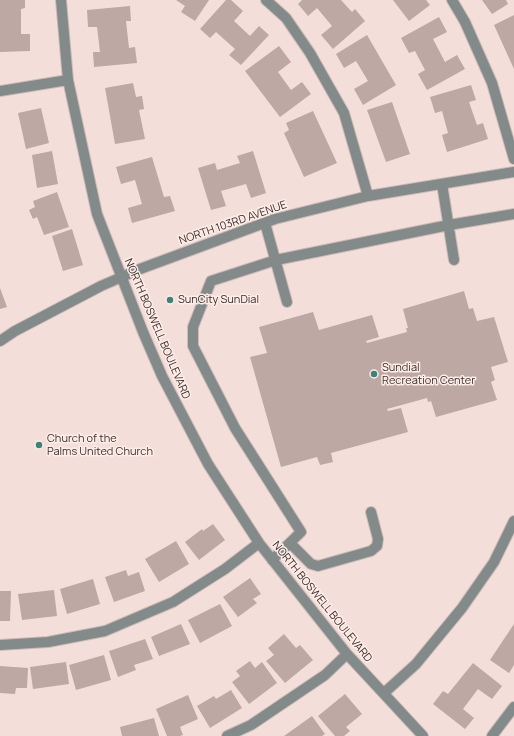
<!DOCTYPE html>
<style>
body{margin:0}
canvas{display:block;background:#f4ded9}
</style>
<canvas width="514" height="736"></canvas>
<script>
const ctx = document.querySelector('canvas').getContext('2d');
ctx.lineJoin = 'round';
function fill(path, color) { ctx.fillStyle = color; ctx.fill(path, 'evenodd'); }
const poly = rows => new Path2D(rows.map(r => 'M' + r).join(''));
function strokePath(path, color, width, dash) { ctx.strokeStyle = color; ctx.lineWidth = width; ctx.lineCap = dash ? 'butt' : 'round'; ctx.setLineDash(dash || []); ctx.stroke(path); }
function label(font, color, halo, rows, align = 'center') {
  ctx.font = font + ' Manrope,sans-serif'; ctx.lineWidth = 3; ctx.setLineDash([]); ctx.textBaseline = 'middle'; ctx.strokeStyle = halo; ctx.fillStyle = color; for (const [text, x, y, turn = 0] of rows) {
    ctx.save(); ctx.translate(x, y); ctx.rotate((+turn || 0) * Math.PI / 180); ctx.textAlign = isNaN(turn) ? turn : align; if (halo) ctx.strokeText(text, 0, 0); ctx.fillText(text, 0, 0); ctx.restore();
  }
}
const building = poly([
 [0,0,25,0,25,8,21,9,21,34,30,34,30,51,0,52],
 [176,0,209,0,195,21,181,12,185,6],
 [226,0,231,0,243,11,234,21,250,36,259,26,269,35,241,65,229,55,235,49,216,32,210,38,200,29],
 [302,0,341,0,352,12,355,9,365,21,333,49,321,35,332,26,317,8,308,16,298,4],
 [393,0,426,0,430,5,409,21],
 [482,0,506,0,508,4,492,14],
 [130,6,131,21,126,21,129,48,135,47,137,63,94,67,93,52,100,52,97,27,88,27,87,10],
 [514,15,514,69,494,25],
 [439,17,447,32,433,39,445,62,457,55,465,69,427,90,418,74,425,70,415,51,409,53,401,38],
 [367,35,396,85,363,105,354,89,368,81,356,61,344,68,336,54],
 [279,46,291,62,278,72,291,90,302,82,311,94,280,117,245,71],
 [133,83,136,97,142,96,144,109,139,110,145,139,115,144,105,88],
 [471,85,476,100,469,102,477,125,483,123,488,139,447,152,442,135,448,133,442,111,435,113,430,97],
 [392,102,410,154,386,162,367,110],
 [41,108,49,143,26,149,18,113],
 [313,111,337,163,304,177,284,133,289,130,286,123],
 [52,151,58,184,37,188,32,155],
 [253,151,266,193,251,198,246,184,221,191,226,206,211,210,198,168,215,163,217,170,240,163,237,156],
 [152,157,164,197,170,196,175,211,132,223,128,208,142,204,135,180,121,184,116,167],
 [57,192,69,227,44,235,37,217,33,219,29,210,35,207,33,201],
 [72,229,83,265,63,271,52,236],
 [0,288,7,307,0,309],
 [464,291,469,309,473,308,477,321,494,317,508,362,491,367,495,380,491,382,497,400,436,417,431,401,428,402,427,398,387,409,388,411,401,408,408,432,331,453,333,462,320,465,317,457,281,467,250,357,267,353,259,327,313,312,319,330,372,315,379,337,366,341,367,343,407,332,406,328,408,328,403,309],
 [213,524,225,540,199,560,185,542,202,529,203,531],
 [176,541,189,564,159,582,145,559],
 [126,570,128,576,139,572,145,591,114,602,105,577],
 [250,578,261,594,253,599,257,603,238,617,223,597],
 [93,579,100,604,67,614,60,589],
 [54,590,57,616,22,620,18,594],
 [0,591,11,591,10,621,0,621],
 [220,604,232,626,200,643,188,620],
 [181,624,190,644,159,656,151,637],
 [514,624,514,665,509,673,490,660],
 [284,634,296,648,300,645,313,660,285,683,266,661,274,655,268,648],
 [145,639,153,659,134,665,136,670,118,677,109,651],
 [104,655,111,680,76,690,69,665],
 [250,661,255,668,262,662,277,683,249,704,232,682,240,676,236,671],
 [66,662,69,684,33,689,30,667],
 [473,663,502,686,492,699,478,689,463,709,474,718,465,729,433,704,443,691,448,694],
 [0,666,28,668,27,688,16,688,15,694,0,693],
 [231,690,242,708,210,728,197,706,214,696,216,699],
 [345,694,362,714,346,727,350,731,344,736,335,736,318,716],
 [188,695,198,719,180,727,183,735,180,736,167,736,156,709],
 [312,716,325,734,322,736,284,736],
 [154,718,159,736,122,736,120,727]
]);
const minor = poly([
 [61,0,68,80,97,214,143,332,162,376,208,464,259,543,347,654,423,736],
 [266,0,286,18,310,53,344,113,368,196],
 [452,0,465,22,492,83,514,159],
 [0,91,68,80],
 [442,184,454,260],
 [265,223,287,302],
 [0,341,15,331,101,286,140,269,275,219,368,196,514,172],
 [290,543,311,564,318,566,371,551,377,546,378,539,371,512],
 [272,560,301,532,235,428,193,346,193,327,211,281,276,260,449,225,514,214],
 [0,645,48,642,105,631,173,602,225,569,259,543],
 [384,693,416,664,462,608,494,562,514,521],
 [227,736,251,725,325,675,347,654],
 [492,736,514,707]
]);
const markers = [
 [170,300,4,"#3d837b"],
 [374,374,4,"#3d837b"],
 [39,445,4,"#3d837b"]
];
const streetNames = [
 ["NORTH 103RD AVENUE",233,223,-19],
 ["NORTH BOSWELL BOULEVARD",157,329,67],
 ["NORTH BOSWELL BOULEVARD",322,602,51]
];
const poiNames = [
 ["SunCity SunDial",178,300],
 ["Sundial",382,368],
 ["Recreation Center",382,381],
 ["Church of the",47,439],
 ["Palms United Church",47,452]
];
fill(building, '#bda8a3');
strokePath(minor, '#cebbb7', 12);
strokePath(minor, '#828b8a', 10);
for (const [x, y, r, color] of markers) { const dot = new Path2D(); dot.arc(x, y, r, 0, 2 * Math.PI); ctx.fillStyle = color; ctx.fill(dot); strokePath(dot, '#ffede8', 1.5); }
label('11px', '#38302e', '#ffede8', streetNames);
label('11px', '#38302e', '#ffede8', poiNames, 'left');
</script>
